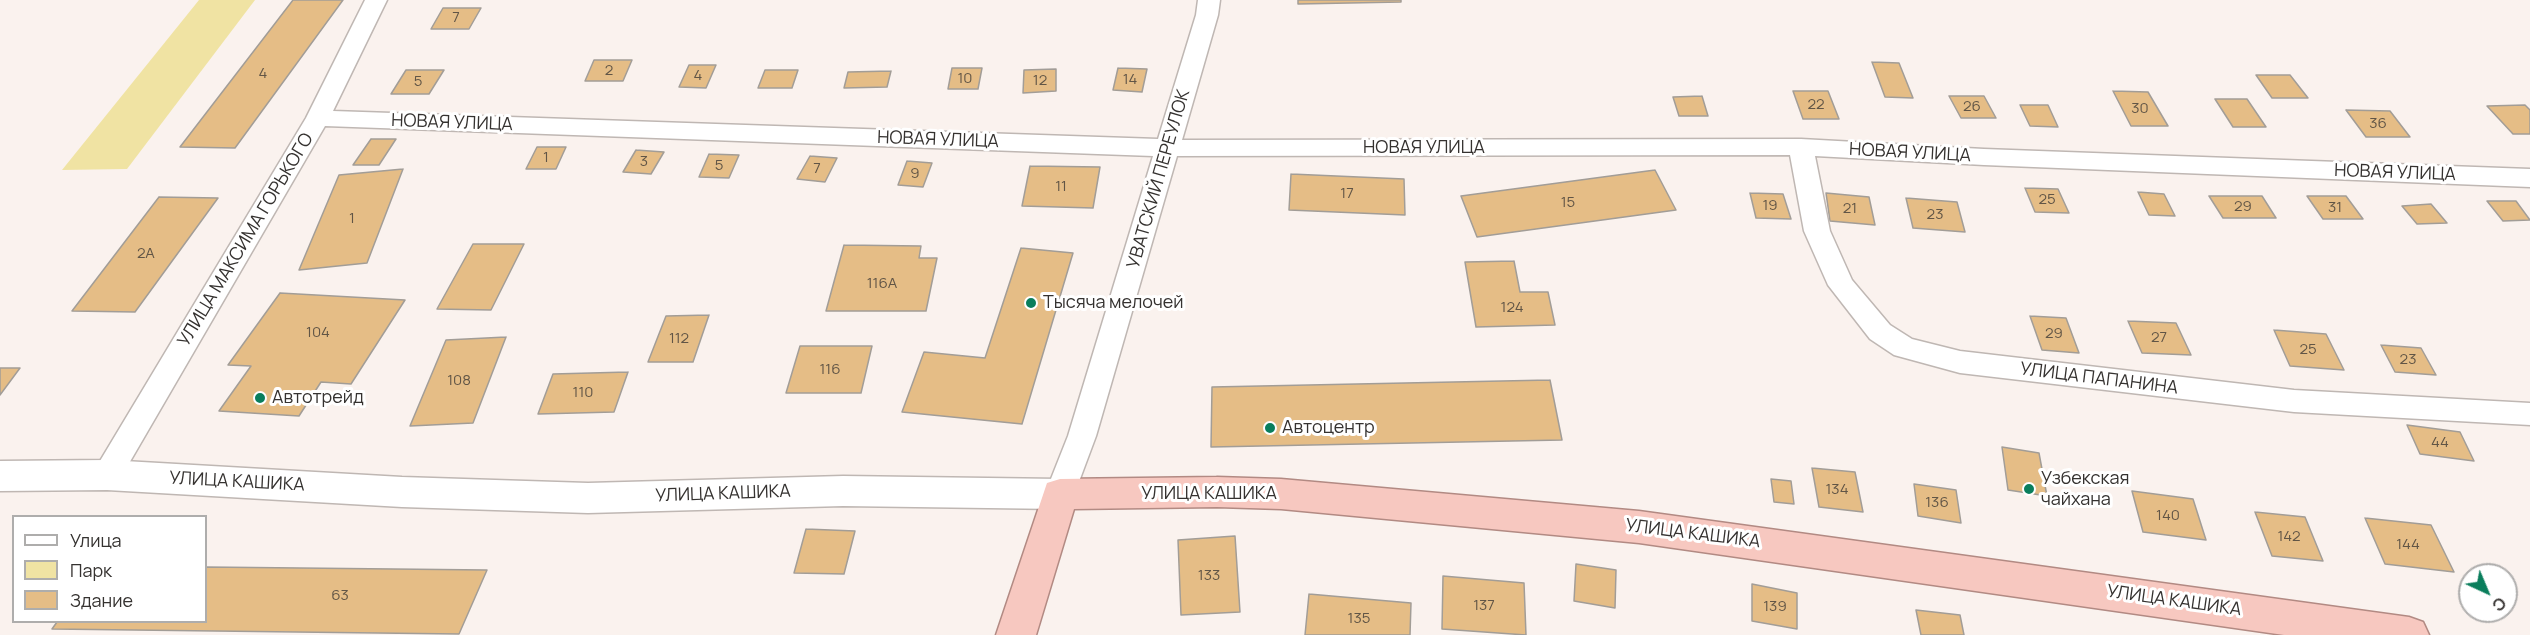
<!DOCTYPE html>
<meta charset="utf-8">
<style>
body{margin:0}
#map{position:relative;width:2530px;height:635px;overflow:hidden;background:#faf2ee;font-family:Manrope,sans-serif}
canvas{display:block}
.legend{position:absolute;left:12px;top:515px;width:195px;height:108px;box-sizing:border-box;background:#fff;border:2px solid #aeadac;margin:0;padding:8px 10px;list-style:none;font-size:18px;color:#353230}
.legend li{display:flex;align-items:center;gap:12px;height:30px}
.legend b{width:30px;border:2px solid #aeadac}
.north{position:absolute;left:2458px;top:563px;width:60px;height:60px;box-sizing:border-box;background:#fff;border:2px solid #aeadac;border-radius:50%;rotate:136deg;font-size:16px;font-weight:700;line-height:24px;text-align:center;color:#353230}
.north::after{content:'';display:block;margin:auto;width:21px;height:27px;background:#0a7e5c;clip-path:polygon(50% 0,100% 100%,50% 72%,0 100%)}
</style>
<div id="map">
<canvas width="2530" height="635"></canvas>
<ul class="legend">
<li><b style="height:8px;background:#fff"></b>Улица</li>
<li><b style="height:16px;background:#f0e3a3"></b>Парк</li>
<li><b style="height:16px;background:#e5bd86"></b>Здание</li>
</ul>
<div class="north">С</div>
</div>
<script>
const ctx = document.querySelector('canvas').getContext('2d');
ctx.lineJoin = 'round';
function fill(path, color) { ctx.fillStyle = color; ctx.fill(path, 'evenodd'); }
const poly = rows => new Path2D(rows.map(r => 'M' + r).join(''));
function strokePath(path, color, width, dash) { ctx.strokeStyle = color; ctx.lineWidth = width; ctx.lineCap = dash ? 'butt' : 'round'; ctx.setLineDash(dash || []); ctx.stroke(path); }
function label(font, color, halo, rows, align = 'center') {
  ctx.font = font + ' Manrope,sans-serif'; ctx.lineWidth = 6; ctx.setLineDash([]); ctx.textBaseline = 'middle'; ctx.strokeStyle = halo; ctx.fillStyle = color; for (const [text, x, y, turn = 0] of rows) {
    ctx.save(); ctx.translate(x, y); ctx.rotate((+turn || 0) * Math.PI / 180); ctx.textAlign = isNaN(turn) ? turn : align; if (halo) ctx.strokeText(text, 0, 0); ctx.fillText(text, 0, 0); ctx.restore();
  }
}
const green = poly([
 [199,0,255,0,127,169,62,170]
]);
const building = poly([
 [293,0,343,0,235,148,180,147,293,0],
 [1298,0,1401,0,1401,2,1298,4,1298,0],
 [443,8,481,8,469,29,431,29,443,8],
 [594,60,632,60,623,81,585,81,594,60],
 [1872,62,1899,63,1913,98,1885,97,1872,62],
 [689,65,716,65,706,88,679,87,689,65],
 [952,68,982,68,978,89,948,89,952,68],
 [1118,68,1147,69,1142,92,1113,90,1118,68],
 [1056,69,1056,91,1023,93,1024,70,1056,69],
 [406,70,444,70,429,94,391,94,406,70],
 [765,70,798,70,792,88,758,88,765,70],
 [891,71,887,87,844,88,848,72,891,71],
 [2256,75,2290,75,2308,98,2272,98,2256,75],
 [1793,91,1828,91,1839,119,1803,119,1793,91],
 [2113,91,2148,92,2168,126,2131,126,2113,91],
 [1702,96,1708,116,1679,116,1673,97,1702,96],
 [1949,96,1984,96,1996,118,1961,118,1949,96],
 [2215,99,2247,99,2266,127,2233,127,2215,99],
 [2020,105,2048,105,2058,127,2030,126,2020,105],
 [2525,105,2530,110,2530,134,2513,134,2487,106,2525,105],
 [2346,110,2390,111,2410,137,2366,137,2346,110],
 [371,139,396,139,379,165,353,165,371,139],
 [537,147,566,147,556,169,526,169,537,147],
 [636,150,664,152,651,174,623,172,636,150],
 [709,154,739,155,729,178,699,177,709,154],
 [810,156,837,158,825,182,797,179,810,156],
 [907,161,932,163,923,187,898,185,907,161],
 [1030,166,1100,167,1093,208,1022,206,1030,166],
 [403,169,367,263,299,270,339,175,403,169],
 [1655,170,1676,210,1477,237,1461,196,1655,170],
 [1291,174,1404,179,1405,215,1289,210,1291,174],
 [2025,188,2058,189,2069,213,2035,212,2025,188],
 [2138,192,2164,194,2175,216,2149,215,2138,192],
 [1750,193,1783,194,1791,219,1756,218,1750,193],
 [1826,193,1869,197,1875,225,1830,221,1826,193],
 [2209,196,2262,196,2276,218,2223,218,2209,196],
 [2307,196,2346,196,2363,219,2323,219,2307,196],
 [159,197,218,198,135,312,72,311,159,197],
 [1906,198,1957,202,1965,232,1913,228,1906,198],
 [2487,201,2516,201,2530,220,2503,221,2487,201],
 [2431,204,2447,223,2417,224,2402,206,2431,204],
 [473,244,524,244,491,310,437,309,473,244],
 [844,245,921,246,919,258,937,258,926,311,826,311,844,245],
 [1021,248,1073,253,1022,424,902,412,924,352,985,358,1021,248],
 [1514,261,1520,292,1548,292,1555,325,1476,327,1465,262,1514,261],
 [280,293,405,300,351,384,321,382,299,416,219,411,251,366,228,365,280,293],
 [709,315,693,362,648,362,666,316,709,315],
 [2030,316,2066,318,2079,353,2042,350,2030,316],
 [2128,321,2176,323,2191,355,2142,353,2128,321],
 [2274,330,2326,334,2344,370,2290,366,2274,330],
 [506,337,473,423,410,426,446,340,506,337],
 [2381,345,2421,348,2436,375,2395,372,2381,345],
 [800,346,872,346,861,393,786,393,800,346],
 [0,368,20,368,0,395,0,368],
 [628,372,614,412,538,414,553,374,628,372],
 [1550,380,1562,440,1211,447,1212,387,1550,380],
 [2407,425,2460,432,2474,461,2420,454,2407,425],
 [2002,447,2039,453,2047,496,2008,490,2002,447],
 [1812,468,1855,472,1863,512,1819,507,1812,468],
 [1771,479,1791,481,1794,504,1774,502,1771,479],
 [1914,484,1956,490,1961,523,1918,516,1914,484],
 [2132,491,2193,499,2206,540,2143,532,2132,491],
 [2255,512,2305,517,2323,561,2272,556,2255,512],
 [2365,518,2431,525,2454,572,2385,564,2365,518],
 [806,529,855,531,844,574,794,573,806,529],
 [1235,536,1240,612,1181,615,1178,540,1235,536],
 [1576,564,1616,570,1615,608,1574,601,1576,564],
 [206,567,487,570,459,634,52,629,57,622,206,622,206,567],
 [1443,576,1524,583,1526,635,1442,629,1443,576],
 [1752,584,1797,593,1797,629,1752,621,1752,584],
 [1309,594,1411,603,1410,635,1305,635,1309,594],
 [1916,610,1960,615,1964,635,1921,635,1916,610]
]);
const minor = poly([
 [365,0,387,0,333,111,1158,139,1196,15,1198,0,1220,0,1218,15,1182,140,1801,139,1984,149,2530,169,2530,187,1984,165,1815,156,1830,231,1852,280,1890,325,1912,339,1960,351,2294,390,2530,403,2530,425,2294,412,1960,373,1894,355,1870,339,1828,285,1804,231,1790,155,1177,156,1096,436,1071,503,1060,507,1049,503,1045,494,1068,436,1153,156,325,126,117,484,107,487,97,484,92,475,97,466,306,118,365,0]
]);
const tertiary = poly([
 [107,460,402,477,588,483,843,476,1060,479,1073,483,1078,494,1073,505,1060,509,843,506,588,513,402,507,107,490,0,491,0,461,107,460]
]);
const trunk = poly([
 [1217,477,1281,479,1639,511,2409,617,2423,622,2429,635,2284,635,1639,543,1281,509,1217,507,1074,509,1036,635,996,635,1047,483,1060,479,1217,477]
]);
const markers = [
 [1031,303,6,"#0a7e5c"],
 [260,398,6,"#0a7e5c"],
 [1270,428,6,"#0a7e5c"],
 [2029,489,6,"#0a7e5c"]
];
const numberNames = [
 ["7",456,18],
 ["2",609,71],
 ["4",263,74],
 ["4",698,76],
 ["10",965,79],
 ["14",1130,80],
 ["12",1040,81],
 ["5",418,82],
 ["22",1816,105],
 ["26",1972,107],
 ["30",2140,109],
 ["36",2378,124],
 ["1",546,158],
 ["3",644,162],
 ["5",719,166],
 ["7",817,169],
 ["9",915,174],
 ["11",1061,187],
 ["17",1347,194],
 ["25",2047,200],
 ["15",1568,203],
 ["19",1770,206],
 ["29",2243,207],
 ["31",2335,208],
 ["21",1850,209],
 ["23",1935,215],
 ["1",352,219],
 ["2А",146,254],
 ["116А",882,284],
 ["124",1512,308],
 ["104",318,333],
 ["29",2054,334],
 ["27",2159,338],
 ["112",679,339],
 ["25",2308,350],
 ["23",2408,360],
 ["116",830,370],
 ["108",459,381],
 ["110",583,393],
 ["44",2440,443],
 ["134",1837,490],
 ["136",1937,503],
 ["140",2168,516],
 ["142",2289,537],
 ["144",2408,545],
 ["133",1209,576],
 ["63",340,596],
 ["137",1484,606],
 ["139",1775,607],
 ["135",1359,619]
];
const streetNames = [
 ["НОВАЯ УЛИЦА",452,123,2],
 ["НОВАЯ УЛИЦА",938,140,2],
 ["НОВАЯ УЛИЦА",1424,148],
 ["НОВАЯ УЛИЦА",1910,153,3],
 ["НОВАЯ УЛИЦА",2395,173,2],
 ["УВАТСКИЙ ПЕРЕУЛОК",1159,179,-74],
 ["УЛИЦА МАКСИМА ГОРЬКОГО",246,240,-59],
 ["УЛИЦА ПАПАНИНА",2099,379,7],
 ["УЛИЦА КАШИКА",237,482,3],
 ["УЛИЦА КАШИКА",723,494,-2],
 ["УЛИЦА КАШИКА",1209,494],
 ["УЛИЦА КАШИКА",1693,534,7],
 ["УЛИЦА КАШИКА",2174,601,8]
];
const poiNames = [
 ["Тысяча мелочей",1043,303],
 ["Автотрейд",272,398],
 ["Автоцентр",1282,428],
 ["Узбекская",2041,479],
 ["чайхана",2041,500]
];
fill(green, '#f0e3a3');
fill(building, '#e5bd86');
strokePath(building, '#a29d97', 1.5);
strokePath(minor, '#bfb7b3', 3);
strokePath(tertiary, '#bfb7b3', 3);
strokePath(trunk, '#b28a83', 3);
fill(minor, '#fff');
fill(tertiary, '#fff');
fill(trunk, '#f7c8c0');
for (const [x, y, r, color] of markers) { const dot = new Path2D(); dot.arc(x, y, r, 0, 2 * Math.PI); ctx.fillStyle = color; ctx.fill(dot); strokePath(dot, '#fff', 2); }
label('15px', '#615546', null, numberNames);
label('18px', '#353230', '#fff', streetNames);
label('18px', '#353230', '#fff', poiNames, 'left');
</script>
